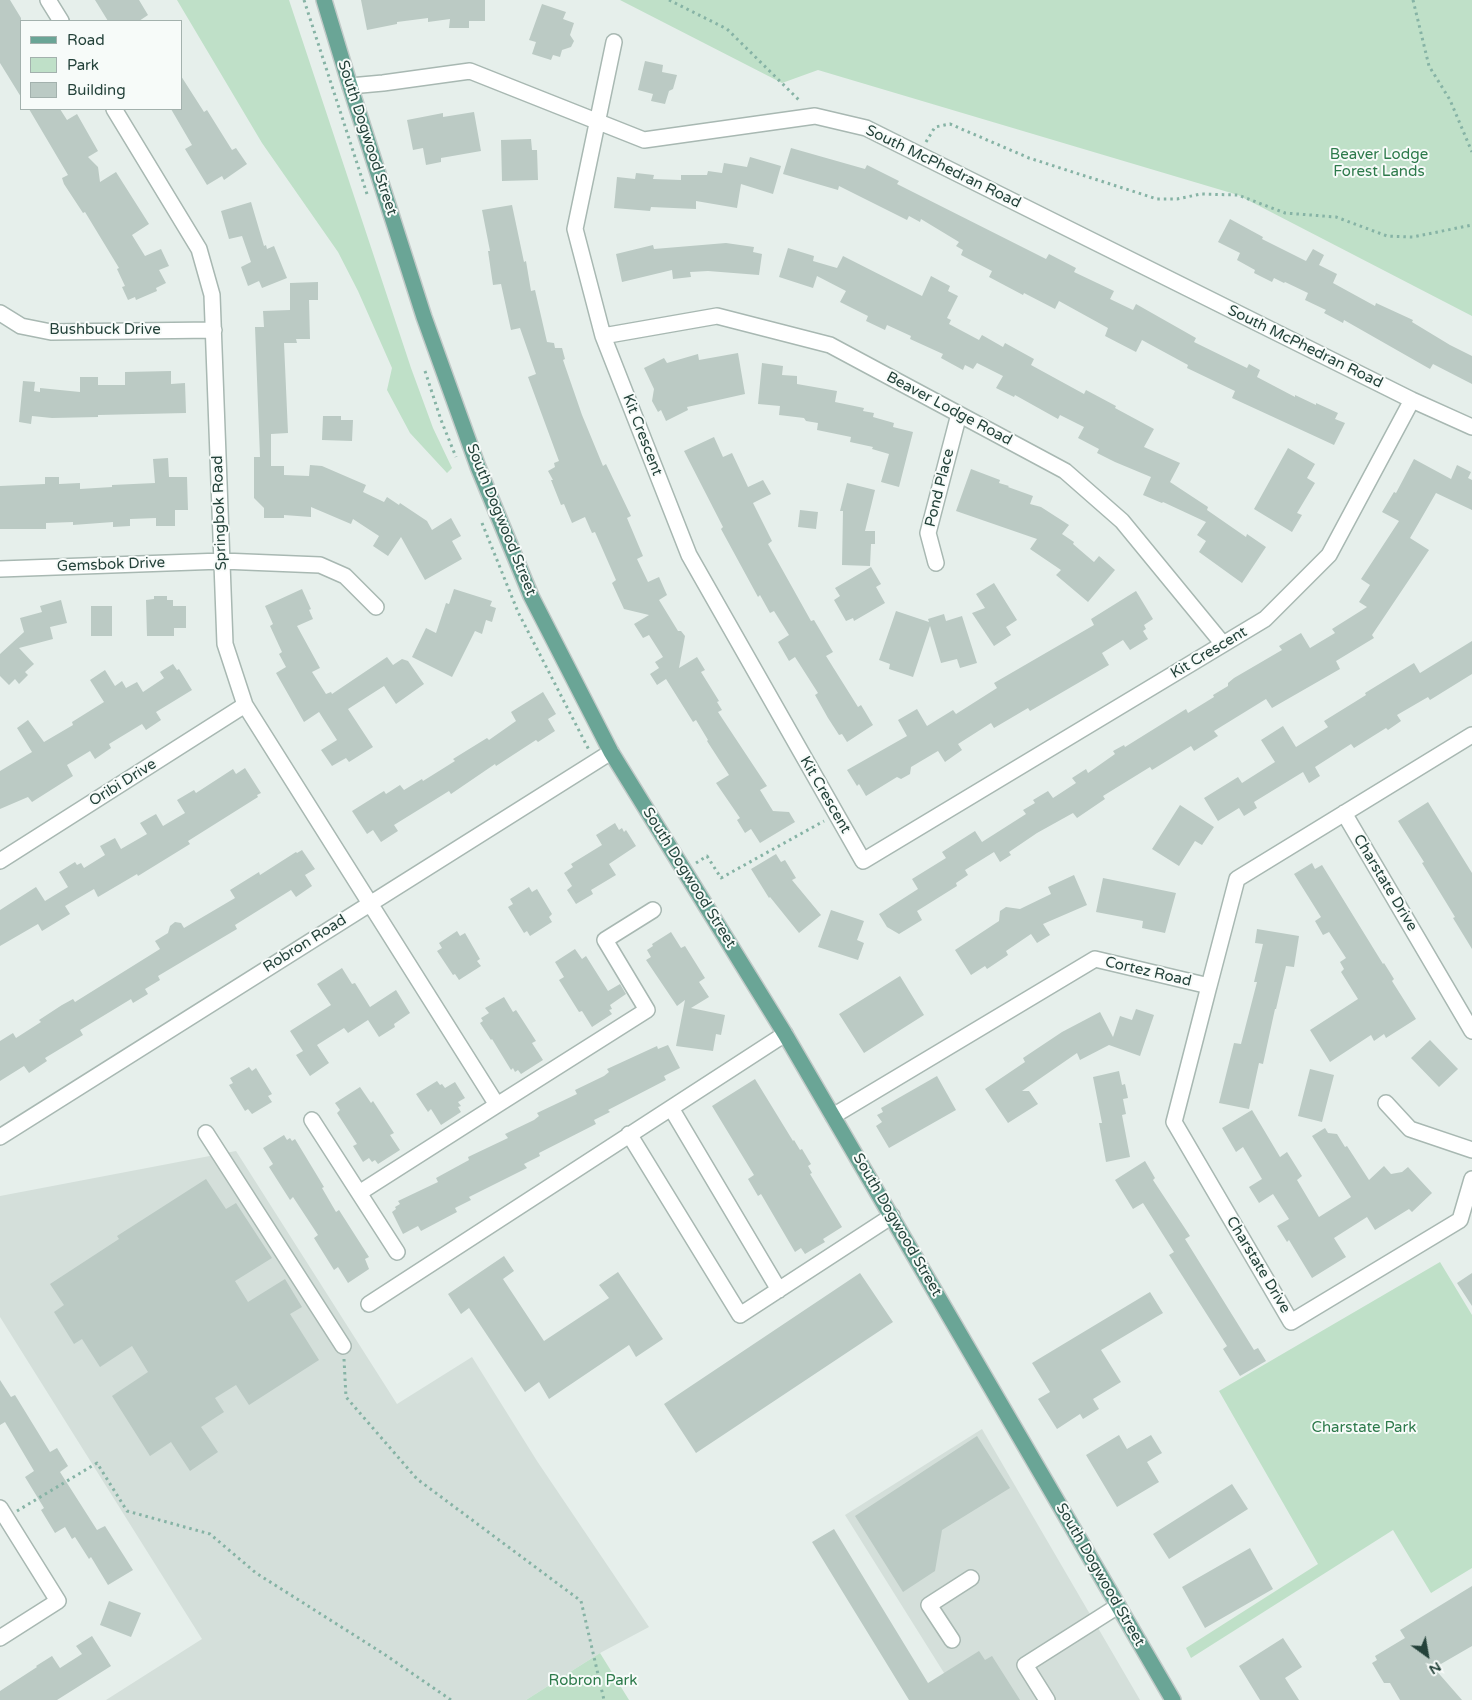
<!DOCTYPE html>
<style>
body{margin:0}
#map{position:relative;width:1472px;height:1700px;overflow:hidden;background:#e6efeb;font-family:"Varela Round",sans-serif}
canvas{display:block}
.legend{position:absolute;left:20px;top:20px;width:162px;height:90px;box-sizing:border-box;background:#f7fbf9;border:1px solid #a3b1ad;margin:0;padding:6px 9px;list-style:none;font-size:15px;color:#24423a}
.legend li{display:flex;align-items:center;gap:10px;height:25px}
.legend b{width:25px;border:1px solid #a3b1ad}
.north{position:absolute;left:1402px;top:1630px;width:50px;height:50px;-webkit-text-stroke:4px #f7fbf9;paint-order:stroke;rotate:148deg;font-size:14px;font-weight:700;line-height:20px;text-align:center;color:#24423a}
.north::after{content:'';display:block;margin:auto;width:18px;height:22px;background:#24423a;clip-path:polygon(50% 0,100% 100%,50% 72%,0 100%)}
</style>
<div id="map">
<canvas width="1472" height="1700"></canvas>
<ul class="legend">
<li><b style="height:6px;background:#6aa596"></b>Road</li>
<li><b style="height:14px;background:#bfe0c8"></b>Park</li>
<li><b style="height:14px;background:#bbcac4"></b>Building</li>
</ul>
<div class="north">N</div>
</div>
<script>
const ctx = document.querySelector('canvas').getContext('2d');
ctx.lineJoin = 'round';
function fill(path, color) { ctx.fillStyle = color; ctx.fill(path, 'evenodd'); }
const poly = rows => new Path2D(rows.map(r => 'M' + r).join(''));
function strokePath(path, color, width, dash) { ctx.strokeStyle = color; ctx.lineWidth = width; ctx.lineCap = dash ? 'butt' : 'round'; ctx.setLineDash(dash || []); ctx.stroke(path); }
function label(font, color, halo, rows, align = 'center') {
  ctx.font = font + ' "Varela Round",sans-serif'; ctx.lineWidth = 4; ctx.setLineDash([]); ctx.textBaseline = 'middle'; ctx.strokeStyle = halo; ctx.fillStyle = color; for (const [text, x, y, turn = 0] of rows) {
    ctx.save(); ctx.translate(x, y); ctx.rotate((+turn || 0) * Math.PI / 180); ctx.textAlign = isNaN(turn) ? turn : align; if (halo) ctx.strokeText(text, 0, 0); ctx.fillText(text, 0, 0); ctx.restore();
  }
}
const built = poly([
 [236,1151,397,1404,472,1357,537,1461,649,1627,600,1653,526,1700,106,1700,202,1639,0,1317,0,1196],
 [982,1429,1140,1700,961,1700,845,1515]
]);
const green = poly([
 [177,0,289,0,411,368,433,428,452,468,447,473,410,433,387,390,392,368,358,291,338,252,262,143],
 [620,0,1472,0,1472,316,1238,195,818,70,782,83],
 [1440,1262,1472,1315,1472,1568,1431,1593,1393,1530,1191,1658,1186,1648,1318,1564,1219,1391],
 [600,1653,629,1700,526,1700]
]);
const building = poly([
 [0,0,10,0,21,18,21,97,0,63],
 [95,0,139,0,148,15,139,21,108,21],
 [361,0,485,0,485,21,469,21,469,28,449,28,450,19,428,22,428,18,397,22,397,24,367,30],
 [542,4,566,12,563,19,574,23,570,35,574,41,571,47,562,50,560,57,553,55,551,60,532,54,536,42,529,40],
 [645,61,663,65,662,72,677,75,673,89,669,91,665,104,651,101,653,94,638,90],
 [181,76,204,112,207,110,232,150,236,148,247,164,224,180,222,176,207,185,185,149,192,145,171,109,181,109],
 [29,109,60,109,67,120,77,114,98,151,88,157,98,167,100,182,116,172,149,224,132,235,145,256,161,249,169,266,159,270,166,283,156,288,157,291,136,300,135,297,128,300,122,287,125,286,117,269,119,268,85,212,83,213,64,184,62,178,68,175],
 [474,112,481,151,441,158,441,162,426,165,423,148,413,150,407,120,443,113,443,117],
 [531,139,532,150,537,150,538,180,502,181,501,140],
 [791,148,865,169,867,165,899,181,897,184,1046,259,1049,254,1076,268,1074,272,1114,291,1110,299,1133,310,1136,304,1196,338,1194,342,1247,368,1249,364,1260,370,1257,377,1295,397,1295,395,1316,405,1316,403,1338,413,1335,419,1345,423,1334,445,1232,398,1235,391,1187,368,1188,365,1142,340,1136,352,1105,336,1108,328,1059,301,1055,309,1024,293,1023,295,989,277,992,271,961,255,963,250,956,246,959,242,921,219,920,222,909,216,907,220,839,186,838,190,783,174],
 [750,157,781,166,773,194,741,184,737,208,696,201,696,209,651,207,650,211,614,208,617,177,635,179,636,173,654,175,653,179,681,180,681,175,707,175,708,171,722,173,724,163,747,167],
 [251,202,264,246,266,245,267,249,274,246,287,278,262,288,259,281,248,286,241,267,251,262,242,236,229,239,221,211],
 [512,205,524,262,526,261,531,291,535,290,547,342,554,343,555,348,562,348,565,359,563,360,582,415,603,466,606,464,631,516,627,518,643,556,637,559,648,582,659,577,667,595,659,600,678,631,681,631,685,636,679,668,697,657,705,670,701,672,719,701,717,702,722,710,718,712,767,786,760,790,773,811,789,812,795,822,760,843,751,829,745,833,737,820,740,818,716,783,729,775,707,741,708,740,696,720,693,722,666,679,657,685,650,674,659,668,655,662,663,657,649,635,643,638,634,624,649,615,624,609,612,583,616,580,595,532,592,533,585,517,572,523,564,504,561,505,551,480,553,480,548,471,555,467,554,463,559,461,528,377,536,374,520,328,511,330,501,284,493,285,488,251,490,251,482,210],
 [1230,219,1263,237,1262,239,1306,261,1313,249,1324,255,1319,265,1337,274,1333,283,1375,306,1376,303,1413,320,1412,322,1450,345,1472,356,1472,384,1433,364,1430,369,1344,320,1343,323,1324,313,1326,310,1305,300,1308,293,1285,282,1284,283,1274,278,1272,282,1254,273,1255,270,1237,260,1240,253,1218,242],
 [726,243,754,247,753,252,762,254,759,275,708,271,690,272,691,277,673,279,672,270,622,282,616,254,653,245,654,249],
 [788,248,814,256,813,261,837,268,843,256,922,296,931,276,950,286,948,291,958,296,947,318,951,320,949,324,979,340,982,335,1003,347,1005,343,1034,359,1031,365,1084,394,1086,390,1116,406,1115,408,1154,429,1144,447,1180,463,1170,482,1208,507,1207,510,1246,537,1247,534,1266,547,1242,583,1199,552,1206,541,1197,535,1206,522,1163,502,1162,503,1143,495,1151,477,1115,462,1097,453,1099,449,1078,438,1084,427,1060,415,1058,419,1015,395,1014,397,996,388,1003,376,977,363,973,369,965,365,963,370,941,358,943,354,910,339,911,336,887,325,885,330,866,321,868,316,840,302,846,291,817,276,813,288,779,277],
 [318,282,318,300,309,300,310,339,296,339,297,343,284,343,288,433,271,434,271,466,284,466,284,475,309,476,310,465,322,466,366,485,363,492,384,502,387,497,399,505,400,503,427,521,432,530,451,518,461,536,452,541,462,559,425,580,401,537,388,556,373,546,379,536,353,519,351,524,311,507,311,517,284,515,284,518,264,518,264,508,254,498,254,457,260,457,255,327,264,327,263,311,290,310,290,283],
 [738,353,745,394,687,407,688,410,666,421,661,410,658,412,652,401,654,389,644,368,664,358,667,363,698,354,699,360],
 [762,363,783,366,782,375,797,376,797,384,837,391,835,402,864,408,863,411,874,413,873,417,894,423,893,427,913,432,899,487,881,482,889,454,872,449,873,447,850,442,851,437,817,430,818,423,806,421,804,418,779,415,780,406,758,404],
 [171,371,171,384,185,383,186,413,98,415,98,417,52,418,32,416,31,424,19,422,23,381,35,382,34,391,40,392,40,388,80,392,80,377,98,377,98,385,125,385,125,372],
 [323,416,341,416,341,420,353,420,352,441,322,440],
 [714,437,723,457,732,453,748,487,763,480,771,494,753,503,772,541,768,544,811,621,814,620,833,652,826,656,858,707,861,705,873,725,847,742,842,734,839,735,828,718,815,695,818,693,795,657,789,661,778,642,789,635,774,611,770,613,760,595,758,597,721,529,723,527,684,451],
 [1288,448,1315,464,1307,478,1315,483,1297,513,1302,515,1292,532,1254,509],
 [168,458,169,477,187,477,188,510,175,510,175,526,156,526,156,518,130,519,130,526,113,527,113,522,73,525,73,522,46,523,46,529,0,529,0,486,45,484,45,477,59,477,59,484,80,483,80,489,112,487,112,485,155,483,153,459],
 [1414,459,1451,479,1457,465,1471,472,1468,478,1472,480,1472,510,1436,493,1410,538,1429,550,1372,635,1374,638,1336,661,1340,669,1272,708,1266,699,1214,731,1218,736,1194,751,1191,746,1152,770,1150,767,1103,796,1105,799,1077,818,1073,813,1037,833,1009,852,1011,855,1000,862,994,852,965,870,968,875,956,883,957,886,917,911,922,920,899,934,887,927,879,914,918,889,912,879,946,858,942,852,975,831,982,842,1026,814,1023,810,1035,803,1033,800,1048,791,1053,798,1076,783,1072,778,1086,769,1088,773,1115,754,1113,751,1124,745,1125,747,1186,709,1188,713,1214,697,1213,695,1228,686,1228,683,1234,678,1282,650,1279,646,1301,633,1310,648,1335,633,1332,629,1367,607,1359,602,1370,585,1361,579,1399,521,1382,512,1394,492,1396,493],
 [971,469,1000,480,999,483,1009,486,1008,487,1033,496,1030,504,1041,507,1069,525,1062,534,1074,542,1073,544,1094,562,1099,556,1115,570,1088,602,1056,575,1061,570,1030,549,1037,539,956,511],
 [847,483,875,490,865,531,875,531,875,544,871,544,870,566,842,565,843,511,840,511],
 [800,510,818,512,816,529,798,527],
 [871,567,881,584,876,587,885,603,854,621,853,618,846,621,834,600,840,596,835,588],
 [994,583,1017,620,1006,627,1011,635,994,646,972,613,985,608,976,594],
 [302,589,311,609,309,610,313,619,297,626,320,668,312,672,326,694,331,692,332,694,387,657,393,665,402,659,408,661,424,684,396,704,384,686,348,709,373,747,349,762,346,758,332,766,321,750,337,740,319,712,304,722,276,673,286,667,279,654,282,652,270,626,273,624,265,606],
 [454,589,492,601,490,606,496,608,492,622,486,620,482,634,475,631,452,677,412,657,426,628,436,633,446,603,449,604],
 [1136,591,1153,619,1144,625,1146,629,1143,631,1148,639,1130,650,1123,640,1102,653,1109,665,1030,711,1028,708,994,728,991,723,958,744,962,750,945,762,938,751,911,767,910,774,901,779,897,777,866,796,859,784,857,786,847,770,907,736,898,720,917,709,927,726,953,710,956,714,997,688,994,683,1094,625,1091,619],
 [154,596,167,596,167,600,173,600,173,606,186,606,186,628,174,628,174,636,147,636,146,600,154,599],
 [61,600,67,623,50,627,53,639,19,648,34,664,25,672,28,675,19,684,15,679,9,685,0,676,0,654,24,632,20,618,42,612,40,606],
 [91,606,112,606,112,636,91,636],
 [896,611,929,622,928,619,944,614,946,621,962,616,977,663,960,668,957,659,941,663,930,626,913,677,889,669,890,664,879,660],
 [1472,641,1472,674,1430,700,1428,697,1397,715,1401,721,1388,730,1386,728,1354,748,1351,744,1315,767,1320,776,1309,783,1303,772,1254,802,1257,808,1244,816,1239,808,1218,821,1204,798,1238,777,1242,783,1275,762,1261,740,1283,726,1296,747,1328,727,1324,721,1366,695,1365,693,1414,663,1420,673],
 [173,664,177,670,179,669,192,690,156,712,161,720,146,730,142,724,109,744,111,748,95,759,90,751,67,765,73,776,32,802,28,797,0,809,0,771,32,752,17,728,28,720,44,742,73,725,72,722,104,702,90,680,105,670,115,686,122,681,126,688,137,682,143,692,164,678,160,672],
 [543,692,556,714,548,719,555,731,538,742,536,740,496,766,495,764,451,794,449,791,394,825,398,831,381,842,373,830,367,834,352,811,384,791,386,794,400,785,404,790,422,779,423,781,455,761,453,759,487,738,489,740,516,721,511,712],
 [245,768,261,793,257,795,258,797,188,841,190,844,138,876,137,874,98,897,94,889,65,906,70,914,42,931,38,924,0,946,0,910,36,887,45,901,68,887,59,872,75,862,77,865,81,863,84,868,105,855,100,846,115,838,121,849,147,834,140,823,156,814,163,826,185,813,177,800,194,790,196,793,233,769,236,774],
 [1428,802,1472,873,1472,949,1453,918,1455,917,1422,863,1424,862,1398,821],
 [1180,805,1214,827,1202,845,1195,841,1179,866,1152,849],
 [615,823,619,830,622,828,624,832,626,830,636,846,609,864,616,875,591,890,593,894,576,904,567,890,572,886,564,873,573,867,571,864,602,845,596,835],
 [302,850,315,869,305,875,312,886,296,897,291,890,235,925,237,929,158,976,160,980,145,989,148,994,133,1003,131,999,80,1030,83,1035,45,1058,47,1061,29,1073,24,1066,0,1081,0,1041,13,1033,16,1038,41,1022,39,1020,62,1005,73,999,75,1002,160,949,155,941,168,933,170,926,175,922,181,923,184,928,235,898,230,890,259,872,260,875,296,852,297,853],
 [776,854,781,862,785,860,796,878,792,880,821,915,799,933,770,897,769,898,751,869],
 [1312,863,1315,869,1322,865,1383,964,1384,963,1394,979,1392,981,1416,1019,1386,1038,1384,1034,1374,1041,1371,1035,1330,1062,1310,1030,1358,999,1341,972,1344,969,1340,962,1346,958,1329,932,1323,935,1315,921,1321,917,1294,874],
 [1074,875,1087,905,1043,924,1050,935,1037,943,1031,934,1006,951,1008,955,987,969,985,966,971,975,955,950,999,921,1000,911,1006,907,1020,909,1051,894,1048,887],
 [1103,878,1176,893,1165,933,1142,928,1143,921,1096,912],
 [529,887,532,892,537,889,552,914,549,917,552,922,530,936,527,931,524,933,508,907,513,904,510,899],
 [831,910,864,921,857,940,864,943,858,960,818,947],
 [1257,929,1299,936,1294,967,1286,966,1276,1009,1275,1009,1263,1064,1259,1063,1249,1109,1219,1103,1234,1043,1241,1044,1257,982,1254,982,1263,944,1255,943],
 [457,931,460,936,465,933,480,959,477,961,481,966,459,980,455,974,453,975,437,951,442,948,439,943],
 [671,932,681,948,685,946,705,978,699,982,709,997,691,1008,725,1015,721,1035,716,1034,713,1051,676,1046,685,1000,677,1006,646,960,651,957,647,950,653,946,652,944],
 [575,949,582,959,586,956,608,991,620,984,626,994,610,1005,612,1009,609,1010,612,1014,592,1027,582,1011,579,1012,559,980,564,977,555,962],
 [342,968,352,984,355,983,370,1007,396,990,410,1013,394,1024,395,1027,379,1037,368,1020,348,1033,344,1028,317,1045,329,1063,310,1076,296,1055,303,1051,290,1031,331,1005,317,984],
 [900,976,924,1015,864,1053,839,1014],
 [504,997,513,1012,516,1010,536,1041,532,1043,543,1060,521,1074,518,1070,515,1072,513,1068,511,1070,492,1039,491,1040,480,1023,483,1021,481,1018,489,1013,485,1008],
 [1136,1009,1154,1015,1140,1056,1109,1045,1080,1060,1077,1053,1022,1091,1029,1091,1038,1104,1008,1123,985,1089,1025,1062,1023,1058,1062,1032,1100,1012,1113,1037,1120,1016,1132,1020],
 [1430,1040,1458,1069,1439,1087,1411,1058],
 [668,1045,680,1068,664,1076,666,1080,608,1110,610,1112,594,1120,596,1124,539,1153,540,1156,524,1164,527,1168,469,1197,471,1200,455,1208,457,1212,421,1231,418,1226,403,1234,392,1212,396,1209,395,1207,400,1204,398,1201,438,1182,436,1178,469,1160,468,1157,508,1138,505,1134,534,1120,539,1116,537,1113,577,1094,575,1090,604,1076,609,1072,607,1069,657,1046,658,1049],
 [249,1067,252,1071,256,1068,272,1094,268,1096,272,1102,252,1114,248,1109,245,1111,229,1085,233,1083,230,1078],
 [1310,1069,1334,1075,1322,1122,1298,1116],
 [1119,1071,1122,1085,1125,1084,1128,1098,1123,1099,1126,1114,1122,1115,1130,1157,1106,1162,1099,1123,1102,1123,1093,1077],
 [937,1076,956,1110,889,1148,876,1126,882,1122,877,1115,883,1112,881,1108],
 [755,1079,793,1141,794,1140,800,1150,802,1149,811,1164,808,1166,812,1173,810,1174,842,1227,823,1239,825,1242,805,1254,801,1248,795,1252,761,1194,758,1196,748,1179,754,1175,712,1106],
 [437,1081,440,1085,442,1084,445,1088,455,1082,465,1098,458,1102,461,1106,458,1107,461,1112,441,1125,431,1109,428,1112,416,1094],
 [360,1087,371,1103,373,1101,394,1133,390,1135,400,1150,378,1164,375,1160,372,1162,369,1158,363,1162,353,1146,357,1144,337,1113,340,1110,335,1103],
 [1252,1110,1280,1157,1287,1152,1302,1176,1297,1180,1319,1217,1351,1197,1312,1136,1325,1128,1328,1133,1337,1134,1345,1147,1347,1146,1369,1180,1384,1166,1391,1174,1402,1172,1408,1167,1432,1193,1412,1212,1409,1209,1375,1230,1367,1217,1334,1238,1346,1257,1312,1278,1289,1240,1287,1242,1277,1226,1289,1219,1273,1194,1259,1203,1249,1187,1262,1179,1243,1147,1236,1152,1222,1128],
 [284,1135,287,1140,290,1138,292,1141,295,1139,324,1187,322,1188,336,1212,339,1210,369,1257,365,1259,369,1269,348,1283,338,1267,334,1270,314,1238,318,1235,293,1197,290,1200,269,1167,273,1164,263,1148],
 [1145,1161,1155,1178,1153,1180,1190,1236,1185,1239,1254,1350,1258,1348,1266,1361,1240,1376,1223,1349,1227,1346,1169,1255,1174,1252,1143,1203,1133,1209,1115,1180],
 [206,1179,226,1209,236,1203,272,1258,235,1281,248,1302,285,1279,302,1307,290,1314,319,1360,249,1405,236,1385,215,1398,224,1412,201,1427,218,1452,190,1471,171,1442,150,1456,112,1396,148,1372,132,1346,100,1367,82,1339,74,1344,54,1312,64,1305,50,1284,119,1239,117,1236],
 [504,1256,514,1271,503,1279,544,1341,609,1298,599,1285,618,1272,663,1339,636,1357,629,1345,549,1399,539,1382,525,1392,469,1308,461,1314,448,1294],
 [860,1273,893,1322,696,1453,664,1404],
 [1472,1273,1472,1306,1457,1283],
 [1150,1292,1163,1313,1101,1350,1121,1382,1093,1399,1099,1409,1083,1419,1080,1414,1057,1429,1038,1399,1050,1392,1032,1363],
 [0,1380,11,1397,15,1395,50,1452,57,1448,68,1466,60,1472,97,1530,105,1526,133,1570,108,1585,91,1557,89,1559,75,1537,72,1539,65,1527,55,1533,41,1510,44,1508,25,1477,34,1471,5,1422,0,1425],
 [1119,1435,1127,1449,1151,1435,1162,1453,1147,1462,1159,1482,1117,1507,1086,1455],
 [977,1436,1010,1488,942,1530,935,1571,903,1592,855,1516],
 [1232,1484,1248,1509,1169,1559,1153,1534],
 [834,1529,928,1683,979,1651,985,1660,992,1656,1020,1700,909,1700,812,1542],
 [1250,1548,1273,1589,1205,1628,1182,1587],
 [1472,1586,1472,1646,1434,1668,1462,1700,1400,1700,1390,1683,1384,1683,1372,1663,1377,1660,1375,1656,1405,1638,1400,1630],
 [109,1601,141,1613,131,1637,100,1625],
 [92,1636,111,1666,57,1700,0,1700,0,1691,37,1667,36,1666,52,1656,60,1668,82,1654,76,1646],
 [1283,1638,1302,1667,1285,1678,1299,1700,1260,1700,1239,1666]
]);
const path = poly([
 [304,0,367,194],
 [669,0,727,29,801,102],
 [1413,0,1429,66,1450,100,1472,152],
 [926,142,935,127,950,124,1029,158,1157,199,1177,199,1201,194,1238,195,1285,213,1336,217,1387,236,1413,237,1472,225],
 [425,371,441,420,456,457],
 [482,523,518,612,589,750],
 [696,863,707,856,721,878,824,821],
 [344,1359,346,1397,417,1479,581,1601,604,1700],
 [17,1511,97,1463,127,1511,210,1534,256,1573,384,1654,451,1700]
]);
const minor = poly([
 [48,0,61,21],
 [614,42,575,229,603,336,689,555,863,861,1265,619,1329,555,1412,400],
 [350,86,383,83,470,71,644,140,815,116,866,128,1412,400,1472,427],
 [114,109,199,249,212,295,225,644,245,705,497,1105,359,1193,397,1252],
 [0,313,21,326,51,332,214,330],
 [603,336,717,316,830,345,1065,471,1122,521,1223,644],
 [936,563,928,533,959,414],
 [0,569,222,561,320,565,345,576,376,607],
 [1344,813,1472,1031],
 [0,861,245,705],
 [1209,986,1174,1122,1291,1322,1460,1220,1472,1179],
 [1386,1103,1410,1129,1472,1150],
 [497,1105,647,1010,605,940,653,910],
 [671,1108,779,1290],
 [833,1116,1095,959,1209,986,1237,879,1472,735],
 [312,1120,359,1193],
 [206,1133,343,1346],
 [629,1134,740,1315,892,1216],
 [0,1137,611,752],
 [369,1304,785,1034],
 [0,1508,58,1601,0,1638],
 [952,1640,929,1605,971,1578],
 [1047,1700,1025,1665,1118,1606]
]);
const major = poly([
 [324,0,350,86,424,317,478,467,531,596,611,752,785,1034,1173,1700]
]);
const streetNames = [
 ["South Dogwood Street",367,138,72],
 ["South McPhedran Road",943,167,26],
 ["Bushbuck Drive",105,330],
 ["South McPhedran Road",1305,347,26],
 ["Beaver Lodge Road",949,409,28],
 ["Kit Crescent",642,435,69],
 ["Pond Place",940,488,-76],
 ["Springbok Road",220,513,-92],
 ["South Dogwood Street",501,520,68],
 ["Gemsbok Drive",111,565,-2],
 ["Kit Crescent",1209,653,-31],
 ["Oribi Drive",123,783,-32],
 ["Kit Crescent",825,795,60],
 ["South Dogwood Street",689,878,58],
 ["Charstate Drive",1385,883,59],
 ["Robron Road",305,944,-32],
 ["Cortez Road",1148,972,13],
 ["South Dogwood Street",897,1225,60],
 ["Charstate Drive",1258,1265,59],
 ["South Dogwood Street",1100,1575,60]
];
const parkNames = [
 ["Beaver Lodge",1379,155],
 ["Forest Lands",1379,172],
 ["Charstate Park",1364,1428],
 ["Robron Park",593,1681]
];
fill(built, '#d4dfda');
fill(green, '#bfe0c8');
fill(building, '#bbcac4');
strokePath(minor, '#a8b8b2', 18);
strokePath(major, '#c2cac8', 18);
strokePath(path, '#86b3a5', 3, [2.5, 4]);
strokePath(minor, '#fff', 15);
strokePath(major, '#6aa596', 15);
label('15px', '#24423a', '#f7fbf9', streetNames);
label('15px', '#2d7a4b', '#f7fbf9', parkNames);
</script>
